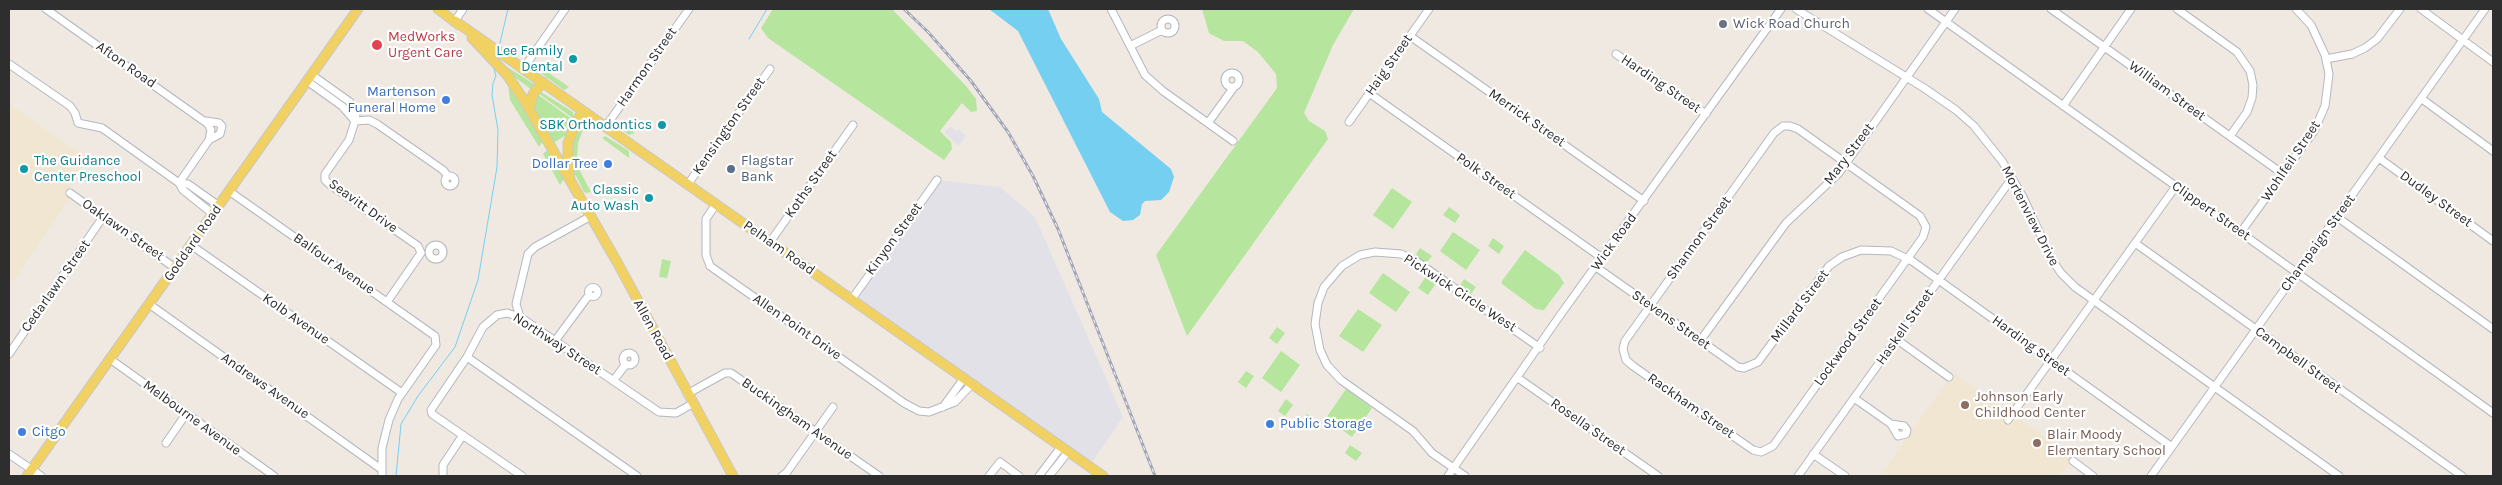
<!DOCTYPE html>
<style>
body{margin:0}
#map{position:relative;width:2502px;height:485px;overflow:hidden;background:#efe9e1;font-family:Karla,sans-serif}
canvas{display:block}
.frame{position:absolute;inset:0;border:10px solid #2e2e2e;pointer-events:none}
</style>
<div id="map">
<canvas width="2502" height="485"></canvas>
<div class="frame"></div>
</div>
<script>
const ctx = document.querySelector('canvas').getContext('2d');
ctx.lineJoin = 'round';
function fill(path, color) { ctx.fillStyle = color; ctx.fill(path, 'evenodd'); }
const poly = rows => new Path2D(rows.map(r => 'M' + r).join(''));
function strokePath(path, color, width, dash) { ctx.strokeStyle = color; ctx.lineWidth = width; ctx.lineCap = dash ? 'butt' : 'round'; ctx.setLineDash(dash || []); ctx.stroke(path); }
function label(font, color, halo, rows, align = 'center') {
  ctx.font = font + ' Karla,sans-serif'; ctx.lineWidth = 4.5; ctx.setLineDash([]); ctx.textBaseline = 'middle'; ctx.strokeStyle = halo; ctx.fillStyle = color; for (const [text, x, y, turn = 0] of rows) {
    ctx.save(); ctx.translate(x, y); ctx.rotate((+turn || 0) * Math.PI / 180); ctx.textAlign = isNaN(turn) ? turn : align; if (halo) ctx.strokeText(text, 0, 0); ctx.fillText(text, 0, 0); ctx.restore();
  }
}
const industrial = poly([
 [951,126,956,131,958,129,966,136,959,146,944,132],
 [937,180,1000,187,1035,217,1123,417,1093,461,1064,449,852,299]
]);
const education = poly([
 [9,104,88,159,69,188,74,192,13,282,9,279],
 [1953,373,2074,457,2060,476,1880,476]
]);
const green = poly([
 [773,9,892,9,966,86,976,99,977,111,971,112,962,103,940,131,951,142,952,149,944,160,768,38,761,28],
 [1202,9,1354,9,1333,45,1304,113,1309,121,1325,131,1328,139,1187,336,1156,255,1277,88,1276,74,1258,52,1243,41,1224,41,1209,33],
 [533,62,569,87,564,90,534,68],
 [504,65,534,84,534,88,532,90,516,78,514,79],
 [508,84,510,84,543,141,539,147,510,100],
 [541,92,573,112,574,119,538,93],
 [537,94,573,120,566,135,555,142,550,141,535,114,533,106],
 [615,120,635,133,629,135,617,126],
 [579,124,584,127,578,143,577,160,581,173,591,192,587,193,584,192,573,170,570,148],
 [605,136,629,151,629,158,602,138],
 [546,151,549,152,564,179,560,185,543,154],
 [1392,188,1412,202,1393,229,1373,215],
 [1449,207,1460,215,1455,223,1443,215],
 [1453,232,1480,250,1466,270,1440,251],
 [1493,238,1504,246,1499,254,1488,246],
 [1420,248,1432,256,1426,263,1415,256],
 [1525,250,1559,275,1564,283,1544,310,1536,309,1502,284,1502,281],
 [662,259,671,261,667,278,659,277],
 [1383,273,1410,292,1396,312,1369,293],
 [1427,275,1437,282,1428,295,1418,288],
 [1464,279,1476,287,1470,295,1459,287],
 [1358,309,1382,325,1363,352,1339,336],
 [1277,327,1285,333,1277,344,1269,338],
 [1281,351,1300,365,1281,392,1262,378],
 [1246,371,1254,376,1246,388,1238,382],
 [1346,389,1372,408,1352,437,1326,418],
 [1286,399,1293,405,1285,416,1278,411],
 [1307,414,1318,422,1313,430,1301,422],
 [1350,445,1362,453,1356,461,1345,453]
]);
const water = poly([
 [989,9,1048,9,1061,39,1099,99,1102,112,1171,169,1174,177,1169,192,1161,200,1145,201,1142,204,1140,215,1133,220,1123,221,1110,212,1018,31]
]);
const stream = poly([
 [749,39,767,9],
 [499,47,508,9],
 [396,476,401,424,418,396,455,347,478,280,497,167,498,130,492,95,493,83,496,76,494,68]
]);
const minor = poly([
 [46,9,208,124,211,130,209,140,179,183],
 [1111,9,1145,75,1163,91,1233,141],
 [1796,9,1924,88,1956,110,1974,126,2002,161,2023,197,2052,260,2061,273,2075,287,2339,476],
 [1928,9,2493,413],
 [2051,9,2283,174],
 [2177,9,2237,52,2250,71,2253,85,2252,98,2247,112,2230,136],
 [2421,9,2493,62],
 '1161 26a7 7 0 1 1 14 0a7 7 0 1 1-14 0Z',
 [455,21,463,9],
 [1410,36,1644,201],
 [1130,46,1162,30],
 [1616,54,1706,114],
 [2326,59,2352,54,2365,48,2377,39,2400,9],
 [9,64,70,106,75,113,78,123,102,128,179,183,183,190,213,214],
 [523,69,565,9],
 '1225 80a7 7 0 1 1 14 0a7 7 0 1 1-14 0Z',
 [307,81,342,106,355,121,356,114,350,102,312,75],
 [1369,93,1602,258],
 [2422,99,2493,151],
 [2063,106,2131,9],
 [206,121,219,123,222,126,220,134,209,140],
 [1349,122,1429,9],
 [1208,123,1234,87],
 [606,126,689,9],
 [1783,126,1790,126,1798,129,1920,216,1926,227,1923,237,1773,446,1761,452,1753,450,1633,366,1626,360,1623,349,1625,341,1774,133,1783,126],
 [2379,158,2493,241],
 '445 181a5 5 0 1 1 10 0a5 5 0 1 1-10 0Z',
 [179,183,188,184,219,206],
 [688,184,770,69],
 [229,191,435,336,436,345,398,399,389,420,382,448,382,476],
 [70,193,175,268],
 [716,204,706,219,706,255,710,266,904,403,919,411,929,412,955,402,972,384],
 [2337,217,2493,329],
 [2241,232,2314,131,2325,106,2329,74,2325,55,2311,25,2296,9],
 [770,242,853,125],
 [2135,243,2462,476],
 '429 252a7 7 0 1 1 14 0a7 7 0 1 1-14 0Z',
 [191,245,402,393],
 [421,253,418,246,329,184,325,180,325,174,349,140,355,121,369,120,377,124,443,170,448,176],
 [1596,267,1738,367,1744,368,1758,362,1829,266,1842,257,1861,250,1891,251,1912,261,2172,447],
 '588.5 292a4.5 4.5 0 1 1 9 0a4.5 4.5 0 1 1-9 0Z',
 [852,299,937,180],
 [387,302,421,253],
 [149,304,381,469],
 [520,317,516,304,528,254,535,247,591,216],
 [1896,339,1949,377],
 [555,341,589,295],
 [1700,341,1786,223,1839,173,1955,9],
 '623 359a6 6 0 1 1 12 0a6 6 0 1 1-12 0Z',
 [9,354,103,217],
 [467,357,637,476],
 [110,359,274,476],
 [1518,378,1658,476],
 [613,381,626,364],
 [687,394,725,373,731,373,879,476],
 [1854,398,1891,424,1898,436,1906,434,1907,430,1904,426,1891,424],
 [943,407,964,378],
 [2008,420,2176,186],
 [166,443,186,414],
 [9,454,41,476],
 [1813,454,1845,476],
 [2073,461,2093,476],
 [443,476,443,465,463,435],
 [522,476,432,414,431,410,467,357,483,327,497,315,507,313,520,317,659,412,676,413,692,404],
 [782,476,787,472,833,407],
 [989,476,1000,462,1019,476],
 [1039,476,1061,447],
 [1049,476,1068,452],
 [1448,476,1561,314,1781,9],
 [1465,476,1432,453,1413,431,1341,380,1327,365,1320,350,1315,324,1318,303,1324,287,1342,266,1360,255,1375,252,1401,254,1416,261,1540,348],
 [1798,476,2012,178],
 [2151,476,2485,9]
]);
const major = poly([
 [438,9,459,25],
 [455,21,1103,476],
 [472,38,507,75,524,100,617,262,733,476],
 [529,109,533,94,543,82],
 [570,179,568,163,568,143,576,122,583,111],
 [27,476,358,9]
]);
const rail = poly([
 [904,9,928,32,971,81,1008,132,1033,176,1058,229,1155,476]
]);
const markers = [
 [1723,24,5,"#6b7280"],
 [377,45,6,"#e0444e"],
 [573,59,5,"#0f9aa8"],
 [446,100,5,"#3f7fe0"],
 [662,125,5,"#0f9aa8"],
 [608,164,5,"#3f7fe0"],
 [24,169,5,"#0f9aa8"],
 [731,169,5,"#5c6f8a"],
 [649,198,5,"#0f9aa8"],
 [1965,405,5,"#8d6e63"],
 [1270,424,5,"#3f7fe0"],
 [22,432,5,"#3f7fe0"],
 [2037,443,5,"#8d6e63"]
];
const worshipNames = [
 ["Wick Road Church",1733,24]
];
const healthNames = [
 ["MedWorks",388,37],
 ["Urgent Care",388,53]
];
const cultureNames = [
 ["Lee Family",563,51],
 ["Dental",563,67],
 ["SBK Orthodontics",652,125],
 ["The Guidance",34,161,"left"],
 ["Center Preschool",34,177,"left"],
 ["Classic",639,190],
 ["Auto Wash",639,206]
];
const streetNames = [
 ["Afton Road",126,65,35],
 ["Haig Street",1389,65,-55],
 ["Harmon Street",647,67,-55],
 ["Harding Street",1661,84,34],
 ["William Street",2167,91,36],
 ["Merrick Street",1527,118,35],
 ["Kensington Street",729,126,-55],
 ["Mary Street",1849,154,-53],
 ["Wohlfeil Street",2291,161,-56],
 ["Polk Street",1486,176,35],
 ["Koths Street",811,184,-55],
 ["Dudley Street",2436,199,36],
 ["Seavitt Drive",363,206,36],
 ["Clippert Street",2211,211,35],
 ["Mortenview Drive",2030,216,63],
 ["Oaklawn Street",123,230,35],
 ["Shannon Street",1699,238,-54],
 ["Kinyon Street",894,239,-54],
 ["Wick Road",1614,242,-54],
 ["Goddard Road",193,243,-55],
 ["Champaign Street",2318,243,-54],
 ["Pelham Road",779,248,35],
 ["Balfour Avenue",334,264,35],
 ["Cedarlawn Street",56,286,-55],
 ["Pickwick Circle West",1460,293,33],
 ["Millard Street",1800,306,-53],
 ["Kolb Avenue",296,319,35],
 ["Stevens Street",1671,320,35],
 ["Allen Point Drive",797,327,35],
 ["Haskell Street",1905,327,-55],
 ["Allen Road",653,330,61],
 ["Lockwood Street",1848,342,-54],
 ["Northway Street",557,344,33],
 ["Harding Street",2031,346,36],
 ["Campbell Street",2298,360,36],
 ["Andrews Avenue",265,386,35],
 ["Rackham Street",1691,406,35],
 ["Melbourne Avenue",192,418,36],
 ["Buckingham Avenue",797,419,35],
 ["Rosella Street",1588,427,35]
];
const shopNames = [
 ["Martenson",436,92],
 ["Funeral Home",436,108],
 ["Dollar Tree",598,164],
 ["Public Storage",1280,424,"left"],
 ["Citgo",32,432,"left"]
];
const serviceNames = [
 ["Flagstar",741,161],
 ["Bank",741,177]
];
const educationNames = [
 ["Johnson Early",1975,397],
 ["Childhood Center",1975,413],
 ["Blair Moody",2047,435],
 ["Elementary School",2047,451]
];
fill(industrial, '#e3e1e8');
fill(education, '#f0e6d1');
fill(green, '#b6e59e');
fill(water, '#75cff0');
strokePath(stream, '#75cff0', 1);
strokePath(minor, '#b4b7c1', 9);
strokePath(major, '#c9c9c9', 11);
strokePath(minor, '#fff', 7);
strokePath(major, '#f2d163', 9);
strokePath(rail, '#a3a6b8', 3);
strokePath(rail, '#fff', 1, [4]);
for (const [x, y, r, color] of markers) { const dot = new Path2D(); dot.arc(x, y, r, 0, 2 * Math.PI); ctx.fillStyle = color; ctx.fill(dot); strokePath(dot, '#fff', 2); }
label('14px', '#5b616d', '#fff', worshipNames, 'left');
label('14px', '#be3a42', '#fff', healthNames, 'left');
label('14px', '#0d838f', '#fff', cultureNames, 'right');
label('14px', '#2e2e2e', '#fff', streetNames);
label('14px', '#366cbe', '#fff', shopNames, 'right');
label('14px', '#4e5e75', '#fff', serviceNames, 'left');
label('14px', '#785e54', '#fff', educationNames, 'left');
</script>
